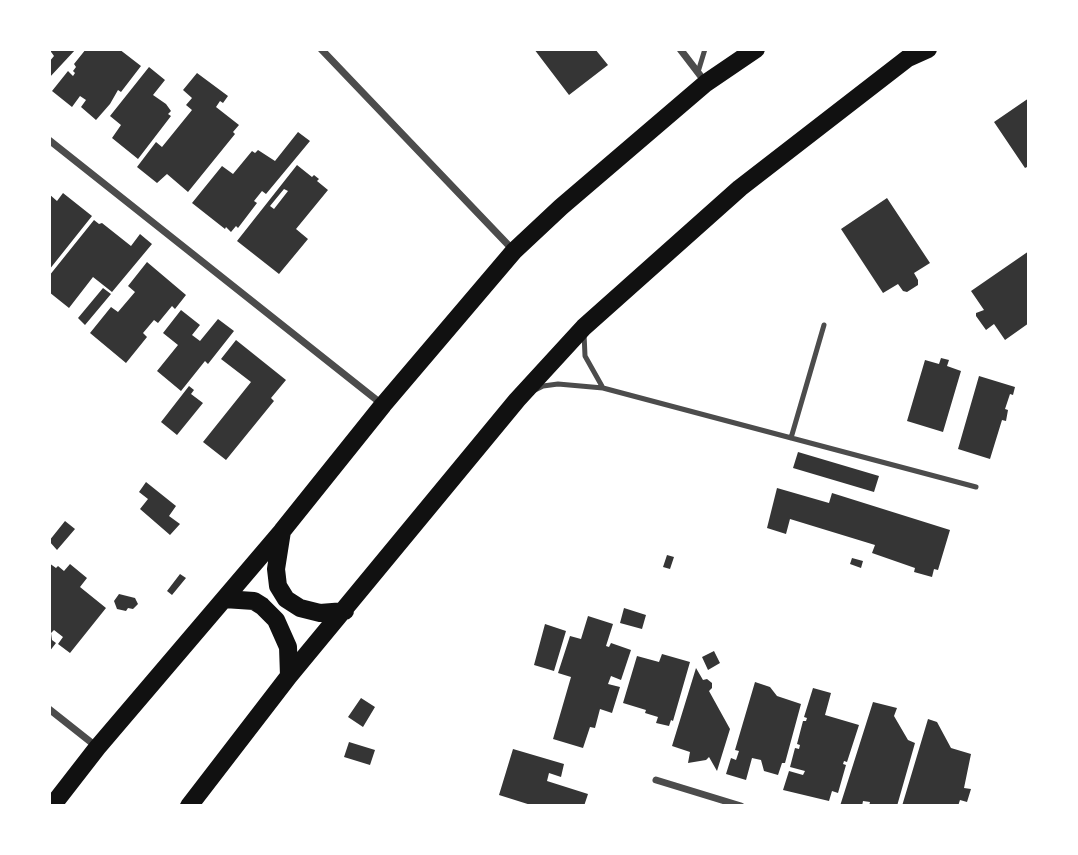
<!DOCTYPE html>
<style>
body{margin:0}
#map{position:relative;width:1078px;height:855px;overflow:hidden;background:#fff;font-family:"Fira Sans Condensed",sans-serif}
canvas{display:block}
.frame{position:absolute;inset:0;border:51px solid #fff;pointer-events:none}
</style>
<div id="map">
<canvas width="1078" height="855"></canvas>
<div class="frame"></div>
</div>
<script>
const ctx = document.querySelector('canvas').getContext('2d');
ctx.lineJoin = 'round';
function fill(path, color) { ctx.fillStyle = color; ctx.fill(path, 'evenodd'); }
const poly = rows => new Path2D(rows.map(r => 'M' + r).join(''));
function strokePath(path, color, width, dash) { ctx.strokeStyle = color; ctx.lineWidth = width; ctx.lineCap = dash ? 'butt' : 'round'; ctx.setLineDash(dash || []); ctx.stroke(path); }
const building = poly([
 [49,49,76,49,49,78,49,62,54,56],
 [86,49,119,49,141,66,121,92,118,90,110,104,96,120,81,107,86,100,80,96,72,107,52,91,68,71,73,76,75,73,73,71,76,67,74,64],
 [534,49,595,49,608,65,569,95],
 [149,67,165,80,153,95,166,104,171,111,168,114,171,116,138,159,112,138,121,125,110,116],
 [197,73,228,96,223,103,220,101,216,107,239,125,233,132,235,134,188,192,167,174,157,183,137,167,156,142,162,147,192,110,186,105,192,98,183,90],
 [1029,98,1029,166,1025,168,994,122],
 [298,132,310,141,266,194,262,191,254,201,257,203,238,228,236,226,231,232,226,227,225,229,192,203,222,166,233,174,252,151,255,153,258,150,275,161],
 [297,165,312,177,314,175,319,179,317,181,328,190,296,229,308,239,279,274,237,241],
 [284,189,288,191,274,209,270,206],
 [63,193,92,216,49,270,49,194,57,201],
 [887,198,930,263,914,273,918,280,918,285,907,292,903,291,898,284,883,293,841,229],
 [94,220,99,224,102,223,131,246,140,234,152,244,112,292,93,277,69,308,49,292,49,276],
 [1029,251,1029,323,1005,340,994,324,986,330,976,316,976,313,984,310,971,291],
 [147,262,186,295,175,309,172,306,158,323,154,320,143,333,147,337,126,363,90,333,111,307,118,312,135,292,128,286],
 [103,288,111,294,85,325,78,318],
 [181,310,200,325,192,335,200,341,218,319,234,331,208,364,205,361,181,391,157,371,178,345,163,333],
 [236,340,286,380,271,398,274,401,226,460,203,442,251,382,221,359],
 [941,358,949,360,947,366,961,371,943,432,907,421,925,360,939,364],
 [979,376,1015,387,1013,395,1010,394,1005,409,1008,410,1006,421,1002,420,990,459,958,449],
 [189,386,194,390,191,394,203,403,177,435,161,422],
 [798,452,879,476,874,492,793,468],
 [146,482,176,506,169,516,180,524,170,535,140,509,148,499,139,492],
 [777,488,829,503,832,493,950,530,938,570,934,569,932,577,914,572,915,568,872,553,875,545,790,519,786,534,767,528],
 [65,521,75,529,57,550,49,541],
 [667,555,674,557,670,569,663,567],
 [852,558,863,561,861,568,850,564],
 [49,563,56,568,58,566,64,571,70,564,87,578,80,587,106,608,70,653,58,644,63,637,54,630,51,633,52,640,56,643,49,652],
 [180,574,186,578,172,595,167,591],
 [119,594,135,598,138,604,133,609,128,608,126,611,117,609,114,601],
 [624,608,646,615,642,629,620,623],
 [588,616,613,624,606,646,609,647,611,643,631,650,621,680,611,676,608,684,620,687,612,713,600,709,595,728,590,727,583,748,553,739,571,677,558,673,570,636,581,639],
 [545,624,566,631,554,671,534,665],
 [714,651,720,663,708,670,702,657],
 [662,654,690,662,673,721,671,720,669,726,656,723,658,717,645,713,646,710,623,703,637,656,659,662],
 [696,668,703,680,707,679,712,683,712,688,709,691,730,729,717,771,709,757,706,760,688,763,690,752,672,746],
 [755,682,770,687,777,696,801,704,785,763,782,763,778,775,764,771,761,760,752,758,746,780,726,774,731,758,736,760,739,751,735,750],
 [813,688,831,693,825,715,859,725,847,762,844,761,843,764,846,765,838,793,832,791,829,801,783,790,789,771,803,775,805,771,790,767,795,748,799,749,800,745,797,744,803,721,806,721,807,718,804,717],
 [361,698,375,707,363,727,348,717],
 [873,702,897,708,894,716,908,740,915,743,897,806,869,806,870,802,863,801,862,806,840,806],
 [928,719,937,722,951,748,971,754,964,788,971,789,967,802,960,800,958,806,902,806],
 [349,742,375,750,370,765,344,757],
 [513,749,564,764,561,777,549,773,547,781,588,794,584,806,534,806,499,795]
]);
const service = poly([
 [698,72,705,49],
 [584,333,585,356,603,388],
 [535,390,543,386,558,384,603,388,976,487],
 [791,438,824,325]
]);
const minor = poly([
 [321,49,514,251],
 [680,49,706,83],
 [49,140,383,405],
 [49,709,97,747],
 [656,780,741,806]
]);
const primary = poly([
 [282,531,276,569,278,586,286,599,300,608,320,613,345,611],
 [224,599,254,601,262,606,276,620,288,647,289,676],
 [52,806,97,748,282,531,383,405,514,251,561,207,706,83,756,49],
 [189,806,289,676,517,400,584,327,740,188,908,58,928,49]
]);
fill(building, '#353535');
strokePath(service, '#4c4c4c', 5);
strokePath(minor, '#4c4c4c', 7);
strokePath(primary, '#111', 18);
</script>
